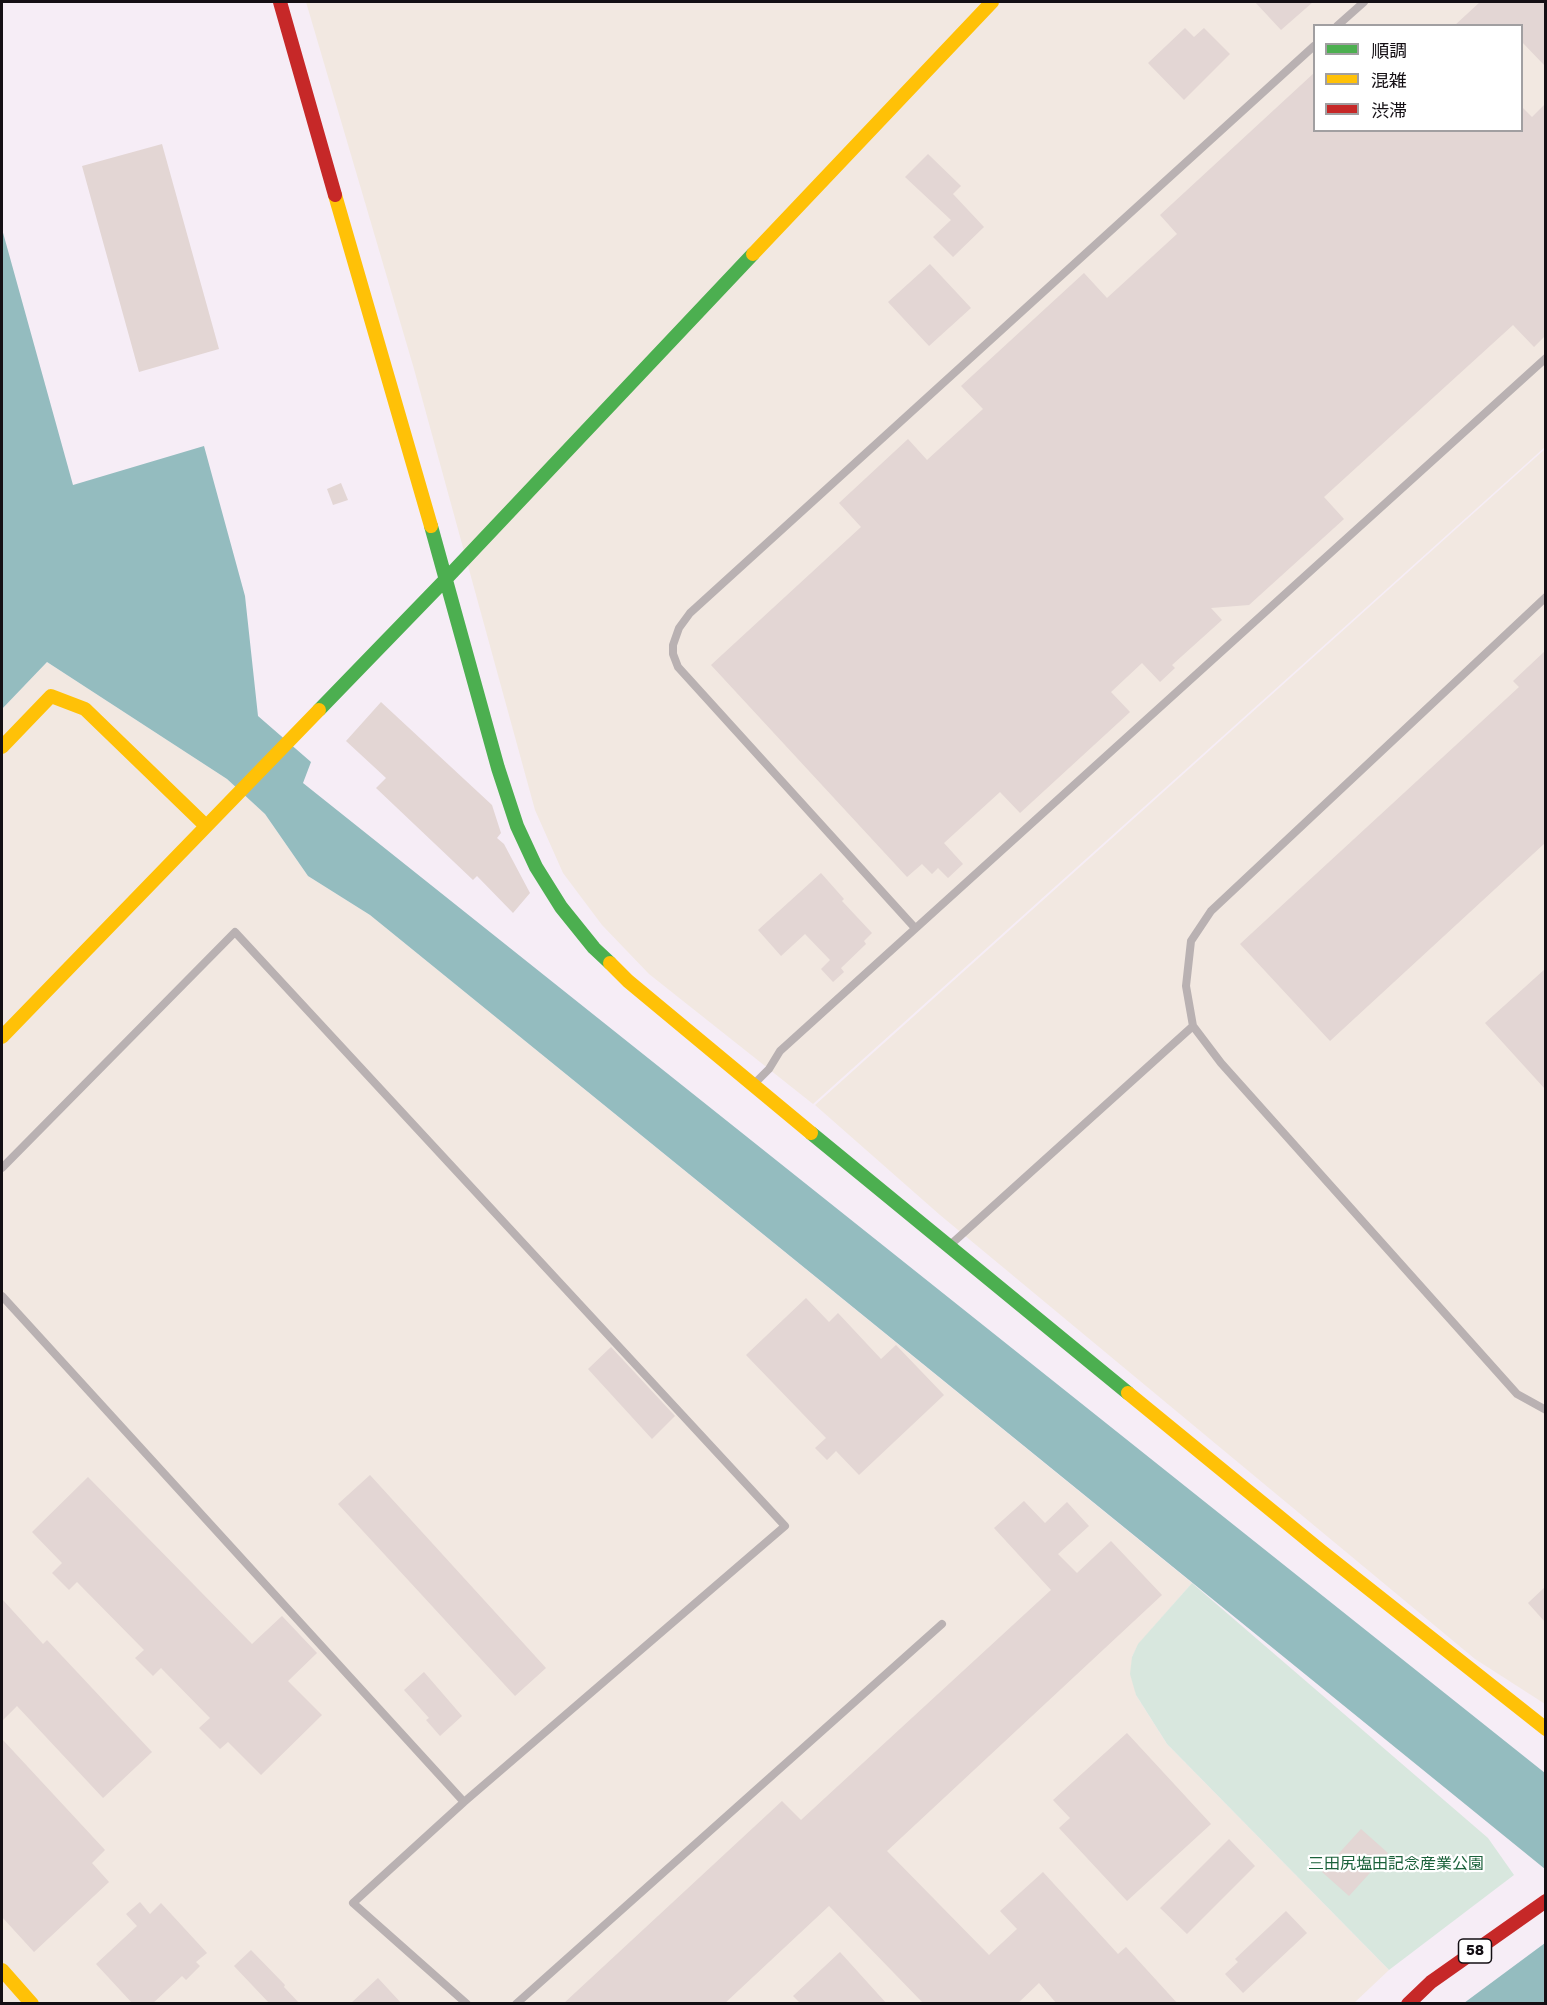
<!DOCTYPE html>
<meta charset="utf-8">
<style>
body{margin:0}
#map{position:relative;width:1547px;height:2005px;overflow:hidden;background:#f6edf6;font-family:"Work Sans","Noto Sans JP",sans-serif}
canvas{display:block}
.frame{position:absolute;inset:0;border:3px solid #140f14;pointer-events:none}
.legend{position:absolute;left:1313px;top:24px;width:210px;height:108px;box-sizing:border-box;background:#fff;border:2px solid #a19fa1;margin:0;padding:8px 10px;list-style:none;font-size:18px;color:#140f14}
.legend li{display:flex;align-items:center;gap:12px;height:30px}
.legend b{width:30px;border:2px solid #a19fa1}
</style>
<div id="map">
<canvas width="1547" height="2005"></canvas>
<div class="frame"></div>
<ul class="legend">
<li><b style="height:8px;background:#4caf50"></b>順調</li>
<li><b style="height:8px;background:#ffc107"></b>混雑</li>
<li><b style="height:8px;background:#c62828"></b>渋滞</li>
</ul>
</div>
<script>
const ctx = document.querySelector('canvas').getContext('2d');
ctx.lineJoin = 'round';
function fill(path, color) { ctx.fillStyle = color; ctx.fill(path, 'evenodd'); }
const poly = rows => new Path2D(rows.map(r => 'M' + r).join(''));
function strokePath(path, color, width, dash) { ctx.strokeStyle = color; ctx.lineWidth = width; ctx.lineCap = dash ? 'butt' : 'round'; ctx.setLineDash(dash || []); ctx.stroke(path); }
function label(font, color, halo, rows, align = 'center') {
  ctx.font = font + ' "Work Sans","Noto Sans JP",sans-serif'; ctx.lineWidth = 4.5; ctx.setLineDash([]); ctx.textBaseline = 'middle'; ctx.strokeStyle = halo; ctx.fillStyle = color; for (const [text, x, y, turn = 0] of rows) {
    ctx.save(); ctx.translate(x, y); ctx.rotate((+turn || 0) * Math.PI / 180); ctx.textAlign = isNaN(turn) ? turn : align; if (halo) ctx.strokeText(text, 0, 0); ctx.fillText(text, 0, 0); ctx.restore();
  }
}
const industrial = poly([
 [306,2,1545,2,1545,447,813,1104,649,974,602,925,563,873,535,810,414,369],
 [1314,26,1522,26,1522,130,1314,130],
 [1545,449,1545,1704,1475,1659,940,1215,815,1105],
 [47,662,227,779,265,814,308,876,370,915,1192,1583,1138,1645,1132,1657,1136,1695,1167,1744,1389,1970,1353,2004,2,2003,2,709]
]);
const green = poly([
 [1192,1583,1488,1838,1514,1875,1389,1970,1167,1744,1136,1695,1130,1674,1132,1657,1138,1644]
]);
const water = poly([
 [2,229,73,485,204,446,245,596,258,716,311,762,303,783,1545,1773,1545,1869,370,915,308,876,265,814,227,779,47,662,2,709],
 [1545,1943,1545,2003,1464,2003]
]);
const building = poly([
 [1255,2,1313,2,1281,30],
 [1480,2,1545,2,1545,66,1521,41,1521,26,1454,26],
 [1185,28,1194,37,1204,28,1230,54,1184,100,1148,63],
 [1314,73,1314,130,1521,130,1521,106,1532,117,1545,104,1545,336,1534,347,1513,325,1324,497,1344,519,1249,605,1211,608,1222,620,1172,665,1175,668,1160,682,1142,663,1111,692,1130,712,1020,813,1000,792,944,843,963,864,948,878,938,868,932,874,922,864,907,877,711,665,861,527,839,503,908,439,927,460,983,409,961,386,1084,273,1107,298,1177,234,1160,215],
 [162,144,219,349,139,372,82,166],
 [928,154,961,186,953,194,984,227,953,257,933,237,951,220,905,177],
 [930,264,971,308,929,346,888,302],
 [341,483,348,500,333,505,327,489],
 [1545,651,1545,843,1330,1041,1240,944,1519,687,1513,681],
 [381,702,492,805,501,833,497,838,504,844,530,893,513,913,477,876,473,880,376,788,386,778,346,741],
 [821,873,844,899,842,901,872,933,864,941,866,944,841,968,844,972,833,982,821,969,830,960,805,934,781,956,758,930],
 [1545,969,1545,1089,1485,1023],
 [806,1298,829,1322,838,1313,881,1359,896,1345,944,1395,859,1475,836,1451,827,1460,815,1448,826,1438,746,1355],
 [611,1347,675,1416,652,1439,588,1369],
 [370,1475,546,1668,515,1696,338,1504],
 [88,1477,252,1644,282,1616,317,1653,288,1681,322,1715,261,1775,228,1742,220,1749,199,1728,210,1718,161,1668,153,1676,135,1658,144,1650,77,1582,69,1590,52,1573,62,1563,32,1532],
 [1024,1501,1045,1523,1067,1502,1089,1526,1058,1554,1077,1573,1111,1541,1162,1595,887,1851,989,1955,1017,1929,1000,1911,1043,1872,1118,1954,1126,1947,1178,2004,1057,2004,1039,1983,1017,2004,924,2004,829,1906,724,2004,563,2004,782,1801,801,1820,1051,1590,994,1528],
 [1545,1587,1545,1622,1528,1603],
 [2,1599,43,1644,47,1640,152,1752,103,1798,17,1706,2,1721],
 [424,1672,462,1716,440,1736,426,1720,429,1718,404,1690],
 [1127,1733,1211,1824,1127,1901,1059,1828,1070,1818,1053,1800],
 [2,1739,105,1850,92,1863,109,1882,34,1952,2,1917],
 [1361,1829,1388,1853,1349,1896,1322,1872],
 [1229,1839,1255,1866,1187,1934,1160,1908],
 [140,1902,150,1914,161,1903,207,1953,196,1962,200,1966,186,1980,182,1976,152,2004,133,2004,96,1964,137,1926,126,1914],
 [1286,1911,1307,1933,1243,1993,1225,1974,1238,1962,1235,1959],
 [251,1950,285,1985,284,1987,300,2004,270,2004,234,1966],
 [840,1952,887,2004,801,2004,793,1996],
 [378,1978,402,2004,350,2004]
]);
const lane = poly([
 [1337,26,1364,2],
 [1546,597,1211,911,1191,941,1186,986,1193,1026,1221,1063,1517,1394,1546,1410],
 [915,928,678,667,673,654,673,645,679,628,690,613,1314,46],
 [754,1084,769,1069,780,1051,1546,358],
 [2,1168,235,932,785,1526,464,1802,353,1903,467,2004],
 [949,1246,1193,1026],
 [2,1296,464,1802],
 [516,2004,942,1624]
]);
const fast = poly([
 [431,526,498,768,517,826,536,867,561,907,594,948,610,963],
 [319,710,445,580,753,254],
 [811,1133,1128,1393]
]);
const slow = poly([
 [335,195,431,526],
 [753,254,992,2],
 [2,747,51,696,85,709,206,826],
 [610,963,628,981,811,1133],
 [2,1037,319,710],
 [1128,1393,1321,1551,1546,1729],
 [2,1970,32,2004]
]);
const jam = poly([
 [280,2,335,195],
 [1408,2004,1431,1982,1546,1901]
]);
const shields = [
 [1475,1951,33]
];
const shieldNames = [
 ["58",1475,1951]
];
const parkNames = [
 ["三田尻塩田記念産業公園",1396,1864]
];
fill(industrial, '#f2e8e1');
fill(green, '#d8e7de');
fill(water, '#94bcbf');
fill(building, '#e3d6d4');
strokePath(lane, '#b9b1b2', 8);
strokePath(fast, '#4caf50', 14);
strokePath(slow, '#ffc107', 14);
strokePath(jam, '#c62828', 14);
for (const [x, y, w] of shields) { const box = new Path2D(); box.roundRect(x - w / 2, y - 12, w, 24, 4.5); ctx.fillStyle = '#fff'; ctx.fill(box); strokePath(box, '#140f14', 1.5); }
label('bold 15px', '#140f14', null, shieldNames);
label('16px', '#1b623b', '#fff', parkNames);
</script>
